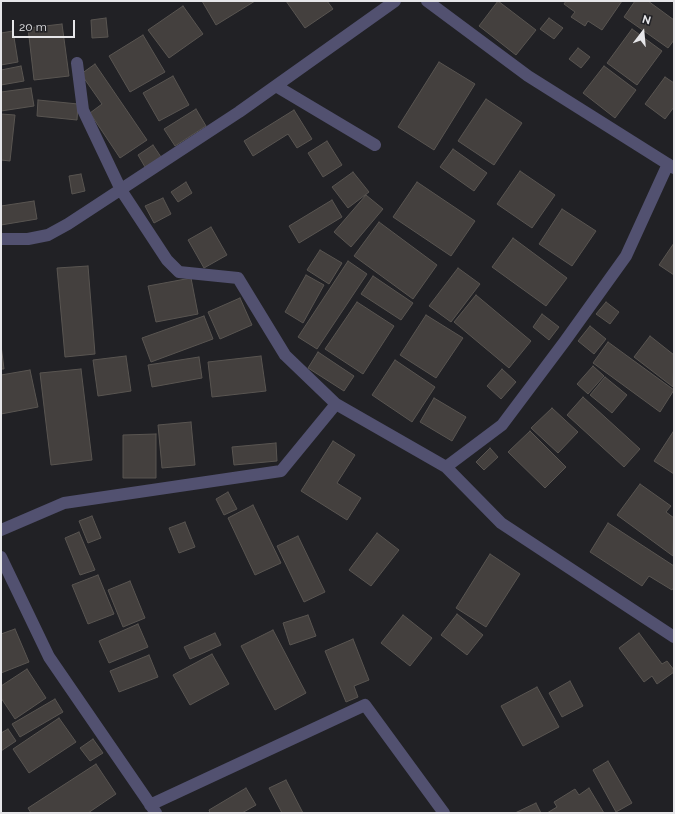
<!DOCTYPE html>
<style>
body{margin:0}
#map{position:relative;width:675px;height:814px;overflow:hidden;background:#212125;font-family:Raleway,sans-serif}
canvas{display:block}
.frame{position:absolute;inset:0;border:2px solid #e6e6e9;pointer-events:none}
.north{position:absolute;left:623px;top:12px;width:40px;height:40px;-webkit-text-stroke:3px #212125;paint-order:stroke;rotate:16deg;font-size:11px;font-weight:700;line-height:16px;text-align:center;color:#e6e6e9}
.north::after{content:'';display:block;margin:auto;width:14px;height:18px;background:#e6e6e9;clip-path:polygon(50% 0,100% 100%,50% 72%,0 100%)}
.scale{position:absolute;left:12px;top:20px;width:63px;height:18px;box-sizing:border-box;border:2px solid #e6e6e9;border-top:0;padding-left:5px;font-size:12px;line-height:14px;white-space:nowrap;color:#e6e6e9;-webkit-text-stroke:3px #212125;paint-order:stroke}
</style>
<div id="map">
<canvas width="675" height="814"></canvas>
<div class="frame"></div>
<div class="north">N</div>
<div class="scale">20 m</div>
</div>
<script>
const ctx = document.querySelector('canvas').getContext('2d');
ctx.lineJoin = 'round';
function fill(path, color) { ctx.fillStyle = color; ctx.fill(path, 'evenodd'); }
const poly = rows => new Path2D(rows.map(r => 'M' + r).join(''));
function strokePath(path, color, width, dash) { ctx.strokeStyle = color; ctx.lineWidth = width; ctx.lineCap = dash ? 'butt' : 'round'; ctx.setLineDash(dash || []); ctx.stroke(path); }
const building = poly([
 [202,1,255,1,216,25,202,1],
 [286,1,327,1,333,9,305,28,286,1],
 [498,1,536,30,516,55,479,26,498,1],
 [566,1,622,1,602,30,588,21,585,26,571,17,575,12,564,4,566,1],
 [635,1,648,1,674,20,674,40,668,48,624,17,635,1],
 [183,6,203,34,169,58,148,30,183,6],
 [106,18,108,37,92,38,91,20,106,18],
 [549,18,563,28,554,39,540,29,549,18],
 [62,24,69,76,34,80,28,28,62,24],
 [632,29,662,51,637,85,607,63,632,29],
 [13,31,18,62,1,65,1,33,13,31],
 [143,35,165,72,130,92,109,56,143,35],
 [578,48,590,57,581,68,569,59,578,48],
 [439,62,475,84,434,150,398,127,439,62],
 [95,64,147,140,120,158,90,113,102,104,81,74,95,64],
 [21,66,24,81,1,85,1,70,21,66],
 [604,66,636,90,615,118,583,93,604,66],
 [173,76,189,105,159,121,143,93,173,76],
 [665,77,674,83,674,107,665,119,645,104,665,77],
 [31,88,34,106,1,111,1,92,31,88],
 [486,99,522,123,494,165,458,141,486,99],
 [38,100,78,104,77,120,37,116,38,100],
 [196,109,206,126,175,146,164,129,196,109],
 [294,110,312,139,297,148,288,134,253,156,244,141,294,110],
 [1,114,15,115,10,161,1,160,1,114],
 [327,141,342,165,323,177,308,153,327,141],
 [153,145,161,157,145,167,138,155,153,145],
 [453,149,487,173,474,191,440,167,453,149],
 [520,171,555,195,532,228,497,204,520,171],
 [353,172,369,192,348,208,332,187,353,172],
 [81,174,85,191,72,194,69,176,81,174],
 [186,182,192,193,178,202,171,192,186,182],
 [417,182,475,221,451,256,393,217,417,182],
 [366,195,383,209,351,247,334,232,366,195],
 [163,198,171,214,154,223,145,206,163,198],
 [332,200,342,217,299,243,289,226,332,200],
 [34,201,37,219,1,225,1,206,34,201],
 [562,209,596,231,572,266,539,244,562,209],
 [379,222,437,265,413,299,354,256,379,222],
 [211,227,227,255,204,268,188,240,211,227],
 [513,238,567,278,546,306,492,267,513,238],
 [674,243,674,275,659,265,674,243],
 [320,250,342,263,329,284,307,270,320,250],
 [348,261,367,274,317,349,298,337,348,261],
 [88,266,95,354,65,357,57,268,88,266],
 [458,268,480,284,451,322,429,306,458,268],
 [306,275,324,285,303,323,285,312,306,275],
 [373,276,413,303,401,320,361,294,373,276],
 [191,278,198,314,156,322,148,286,191,278],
 [476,295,531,341,509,368,454,322,476,295],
 [240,298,252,325,220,339,208,312,240,298],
 [357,302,394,326,363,374,325,349,357,302],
 [606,302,619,312,610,324,596,314,606,302],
 [542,314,559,327,549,340,533,327,542,314],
 [426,315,463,338,436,378,400,355,426,315],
 [204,316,213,339,151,362,142,338,204,316],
 [590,326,606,339,594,354,578,341,590,326],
 [650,336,674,355,673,387,634,357,650,336],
 [608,342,674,390,660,412,593,363,608,342],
 [1,345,4,369,1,369,1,345],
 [318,352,354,376,344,391,308,368,318,352],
 [126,356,131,391,98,396,93,360,126,356],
 [261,356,266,391,212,397,208,362,261,356],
 [199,357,202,378,152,387,148,365,199,357],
 [395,360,435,387,412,422,372,395,395,360],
 [593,366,604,376,588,394,577,384,593,366],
 [81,369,92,460,51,465,40,373,81,369],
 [502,369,516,382,501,399,487,386,502,369],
 [30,370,38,407,1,414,1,375,30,370],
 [605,377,627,395,612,413,590,395,605,377],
 [583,397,640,449,624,467,567,415,583,397],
 [434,398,466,417,452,441,420,422,434,398],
 [552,408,578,432,558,453,531,428,552,408],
 [191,422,195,465,162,468,158,425,191,422],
 [530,431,566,467,545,488,508,452,530,431],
 [673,432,674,432,674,474,654,461,673,432],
 [156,434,156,478,123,478,123,435,156,434],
 [333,441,355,455,337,483,361,498,347,520,301,491,333,441],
 [276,443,277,461,234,465,232,447,276,443],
 [490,448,498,457,484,470,476,462,490,448],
 [640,484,671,506,666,512,674,518,673,556,617,515,640,484],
 [228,492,237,509,224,515,216,499,228,492],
 [253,505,281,563,255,575,228,518,253,505],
 [92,516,101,538,88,543,79,521,92,516],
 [185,522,195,547,179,553,169,528,185,522],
 [608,523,674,566,674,587,672,590,649,576,642,586,590,552,608,523],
 [79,532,95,570,80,575,65,538,79,532],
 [377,533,399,550,371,586,349,570,377,533],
 [298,536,325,592,304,602,277,546,298,536],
 [490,554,520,574,486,627,456,608,490,554],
 [98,575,114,614,88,624,72,585,98,575],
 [130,581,145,618,123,627,108,590,130,581],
 [457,614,483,635,467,655,441,635,457,614],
 [308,615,316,636,290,645,283,623,308,615],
 [403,615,432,638,410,666,381,643,403,615],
 [138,624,148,647,109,663,99,641,138,624],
 [15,629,29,662,1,673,1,634,15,629],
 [273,630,306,693,275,710,241,646,273,630],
 [215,633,221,645,190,659,184,647,215,633],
 [639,633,662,664,667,661,674,670,674,672,657,684,652,676,644,682,619,648,639,633],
 [353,639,369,680,354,686,358,697,346,702,325,651,353,639],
 [212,654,229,684,190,705,173,675,212,654],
 [149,655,158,677,119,692,110,671,149,655],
 [27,669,46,698,15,719,1,698,1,686,27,669],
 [570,681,583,706,562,717,549,693,570,681],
 [537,687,559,727,523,746,501,706,537,687],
 [55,699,63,712,20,737,12,724,55,699],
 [59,718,76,742,29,773,13,749,59,718],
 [8,729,16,741,1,751,1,733,8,729],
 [93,739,103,753,90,761,80,748,93,739],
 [608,761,632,803,616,812,593,770,608,761],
 [96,764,116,794,88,813,31,813,28,808,96,764],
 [286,780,303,813,282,813,269,788,286,780],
 [246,788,256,805,242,813,210,813,209,810,246,788],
 [589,788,604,813,547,813,557,807,554,802,575,789,579,795,589,788],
 [536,803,541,813,515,813,536,803]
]);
const minor = poly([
 [427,1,528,76,674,168],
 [77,63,83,110,121,190,167,260,179,272,238,278,285,355,336,404,446,467,501,523,674,637],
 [276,86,375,145],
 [1,239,28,239,48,235,68,224,239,112,395,1],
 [446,467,502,425,565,341,626,256,668,164],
 [1,530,64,503,281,471,336,404],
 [1,557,49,657,156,813],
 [150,805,365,705,444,813]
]);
fill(building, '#44403e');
strokePath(building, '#595551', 1);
strokePath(minor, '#525170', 12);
</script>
